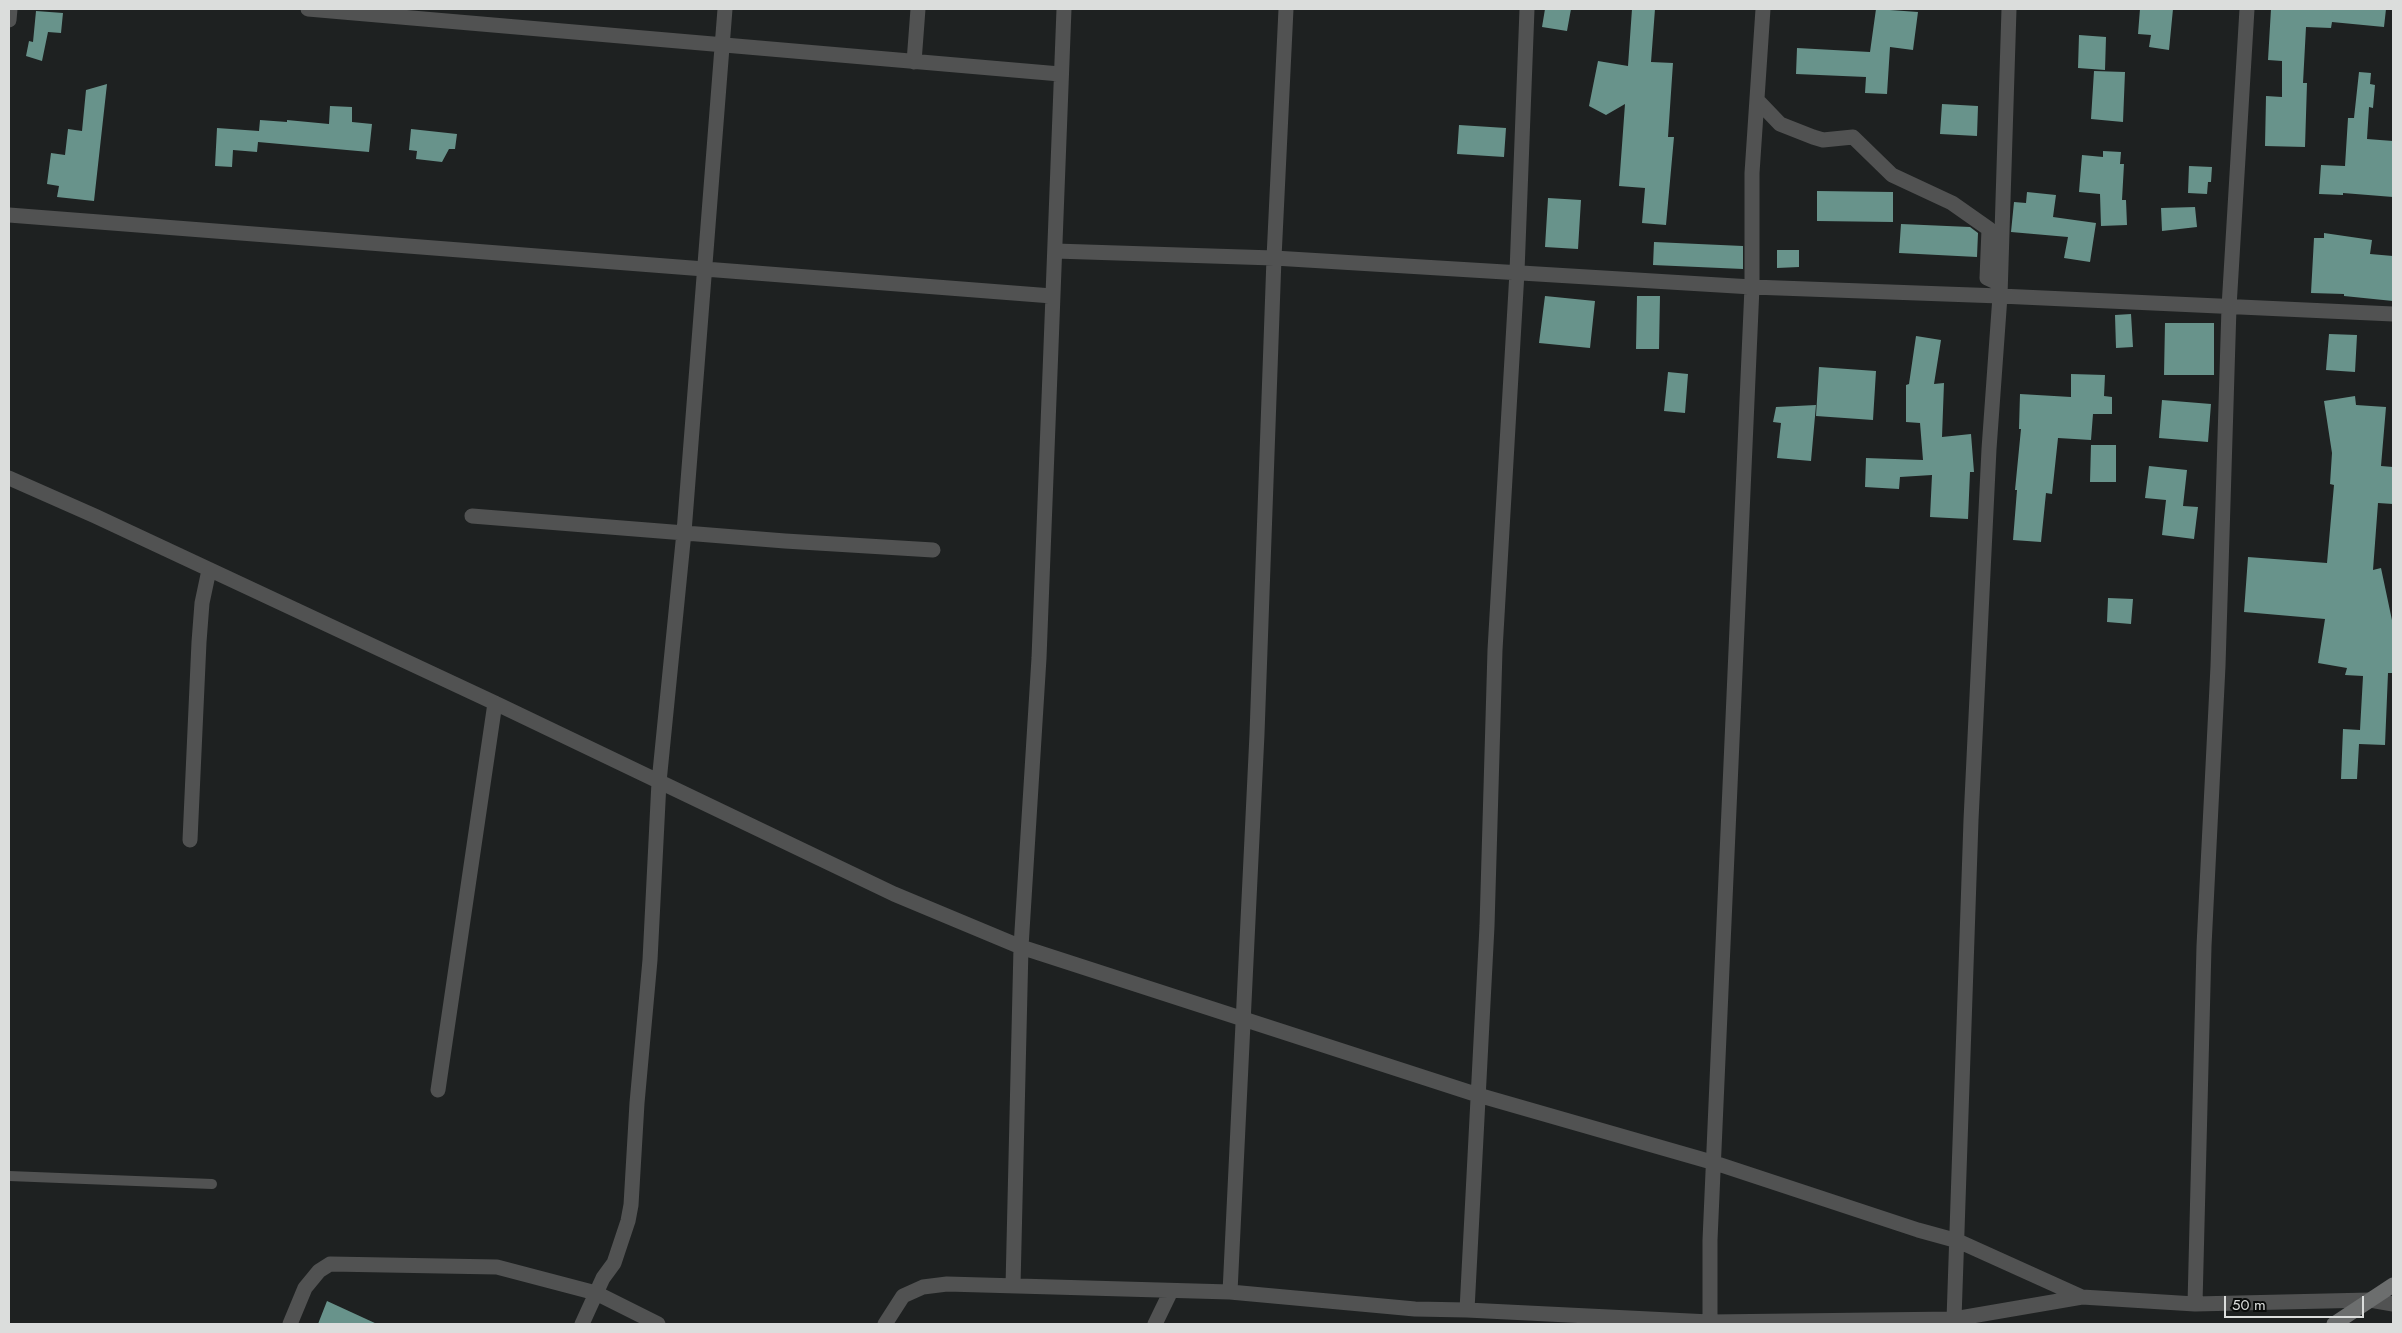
<!DOCTYPE html>
<style>
body{margin:0}
#map{position:relative;width:2402px;height:1333px;overflow:hidden;background:#1e2121;font-family:Jost,sans-serif}
canvas{display:block}
.frame{position:absolute;inset:0;border:10px solid #dbdddc;pointer-events:none}
.scale{position:absolute;left:2224px;top:1296px;width:140px;height:22px;box-sizing:border-box;border:2px solid #dbdddc;border-top:0;padding-left:6px;font-size:15px;line-height:18px;white-space:nowrap;color:#dbdddc;-webkit-text-stroke:4px #090b0a;paint-order:stroke}
</style>
<div id="map">
<canvas width="2402" height="1333"></canvas>
<div class="frame"></div>
<div class="scale">50 m</div>
</div>
<script>
const ctx = document.querySelector('canvas').getContext('2d');
ctx.lineJoin = 'round';
function fill(path, color) { ctx.fillStyle = color; ctx.fill(path, 'evenodd'); }
const poly = rows => new Path2D(rows.map(r => 'M' + r).join(''));
function strokePath(path, color, width, dash) { ctx.strokeStyle = color; ctx.lineWidth = width; ctx.lineCap = dash ? 'butt' : 'round'; ctx.setLineDash(dash || []); ctx.stroke(path); }
const building = poly([
 [1545,9,1571,9,1567,31,1542,27],
 [1632,9,1655,9,1651,62,1673,63,1668,137,1674,137,1666,225,1642,223,1645,188,1619,186,1625,104,1606,115,1589,106,1598,61,1628,66],
 [1876,9,1918,12,1913,50,1890,47,1887,94,1865,93,1866,77,1796,74,1797,48,1870,52],
 [2140,9,2173,9,2169,50,2149,47,2151,35,2138,34],
 [2271,9,2386,9,2384,27,2332,22,2331,28,2306,27,2303,83,2307,83,2305,147,2265,146,2266,96,2282,97,2282,61,2268,60],
 [36,11,63,13,61,33,48,32,42,61,26,56,29,41,33,42],
 [2079,35,2106,37,2105,70,2078,68],
 [2094,71,2125,72,2123,122,2091,119],
 [2359,72,2371,73,2370,84,2375,85,2373,108,2369,107,2367,139,2393,141,2393,197,2343,193,2343,195,2319,194,2321,165,2345,166,2348,118,2354,118],
 [107,84,94,201,57,197,59,186,47,184,51,153,65,155,68,129,82,131,86,90],
 [1942,104,1978,106,1977,136,1940,134],
 [330,106,352,107,352,122,372,124,369,152,258,142,257,152,233,150,232,167,215,166,217,128,259,131,260,120,287,122,287,120,329,124],
 [1459,125,1506,128,1504,157,1457,154],
 [411,129,457,134,455,149,449,149,442,162,416,159,417,151,409,150],
 [2103,151,2121,152,2120,164,2124,164,2122,200,2126,200,2127,225,2101,226,2100,194,2079,192,2082,155,2103,157],
 [2189,166,2212,167,2211,182,2208,182,2207,194,2188,193],
 [1817,191,1893,192,1893,222,1817,221],
 [2027,192,2056,195,2053,217,2096,223,2090,262,2064,258,2068,237,2011,232,2014,202,2026,203],
 [1548,198,1581,200,1578,249,1545,247],
 [2195,207,2197,227,2162,231,2161,208],
 [1901,224,1970,227,1978,233,1977,257,1899,253],
 [2324,233,2372,240,2370,254,2393,256,2393,301,2344,296,2344,294,2311,293,2314,238,2324,238],
 [1654,242,1743,246,1743,269,1653,265],
 [1777,250,1799,250,1799,267,1777,268],
 [1545,296,1595,301,1590,348,1539,343],
 [1637,296,1660,296,1659,349,1636,349],
 [2131,314,2133,347,2116,348,2115,315],
 [2165,323,2214,323,2214,375,2164,375],
 [2329,334,2357,335,2355,372,2326,370],
 [1916,336,1941,340,1934,384,1944,383,1942,437,1971,434,1974,472,1970,472,1968,519,1930,517,1932,475,1900,477,1899,489,1865,487,1866,458,1923,460,1920,423,1906,422,1906,385,1909,384],
 [1819,367,1876,371,1873,420,1816,416],
 [1668,372,1688,374,1685,413,1664,411],
 [2071,374,2105,375,2104,396,2112,397,2112,414,2093,414,2091,440,2058,438,2052,494,2046,493,2041,542,2013,540,2017,490,2015,490,2021,429,2019,429,2020,394,2071,397],
 [2355,396,2356,405,2386,407,2381,466,2393,467,2393,504,2378,503,2373,570,2381,568,2393,625,2393,673,2388,673,2385,745,2359,744,2357,779,2341,779,2343,729,2360,730,2363,676,2345,675,2347,668,2318,663,2325,619,2244,612,2248,557,2327,563,2334,485,2330,484,2332,453,2324,401],
 [2162,400,2211,404,2208,442,2159,438],
 [1816,405,1811,461,1777,458,1781,423,1773,422,1776,407],
 [2091,445,2116,445,2116,482,2090,482],
 [2149,466,2187,470,2183,506,2198,507,2194,539,2162,535,2166,500,2145,498],
 [2108,598,2133,599,2131,624,2107,622],
 [327,1301,377,1324,318,1324]
]);
const lane = poly([
 [9,1176,212,1184]
]);
const street = poly([
 [308,9,1060,74],
 [9,20,10,9],
 [914,62,918,9],
 [1757,100,1780,124,1813,137,1823,140,1853,137,1892,175,1952,203,1989,229,1987,278,2000,284],
 [9,215,1052,296],
 [1055,251,1274,258,1752,287,2000,296,2393,314],
 [9,478,95,516,495,703,894,894,1021,947,1478,1095,1715,1163,1918,1230,1958,1241,2082,1297],
 [472,516,785,541,933,550],
 [190,840,199,642,202,603,209,570],
 [438,1090,495,703],
 [1013,1286,1021,947,1039,658,1064,9],
 [1230,1292,1257,734,1274,258,1286,9],
 [2195,1304,2204,946,2218,666,2229,307,2247,9],
 [1467,1310,1487,926,1495,650,1517,272,1527,9],
 [1954,1319,1971,820,1989,449,2000,296,2009,9],
 [1710,1322,1710,1240,1752,287,1752,173,1763,9],
 [290,1324,305,1288,319,1271,330,1264,497,1267,596,1293,658,1324],
 [582,1324,603,1278,614,1263,628,1221,631,1205,637,1103,650,960,659,782,684,532,725,9],
 [885,1324,903,1296,923,1287,947,1284,1230,1292,1415,1309,1467,1310,1710,1322,1954,1319,2082,1297,2195,1304,2370,1300,2393,1304],
 [1155,1324,1171,1291]
]);
const secondary = poly([
 [2334,1324,2393,1285]
]);
fill(building, '#68938b');
strokePath(lane, '#515252', 10);
strokePath(street, '#515252', 15);
strokePath(secondary, '#6c6e6e', 15);
</script>
